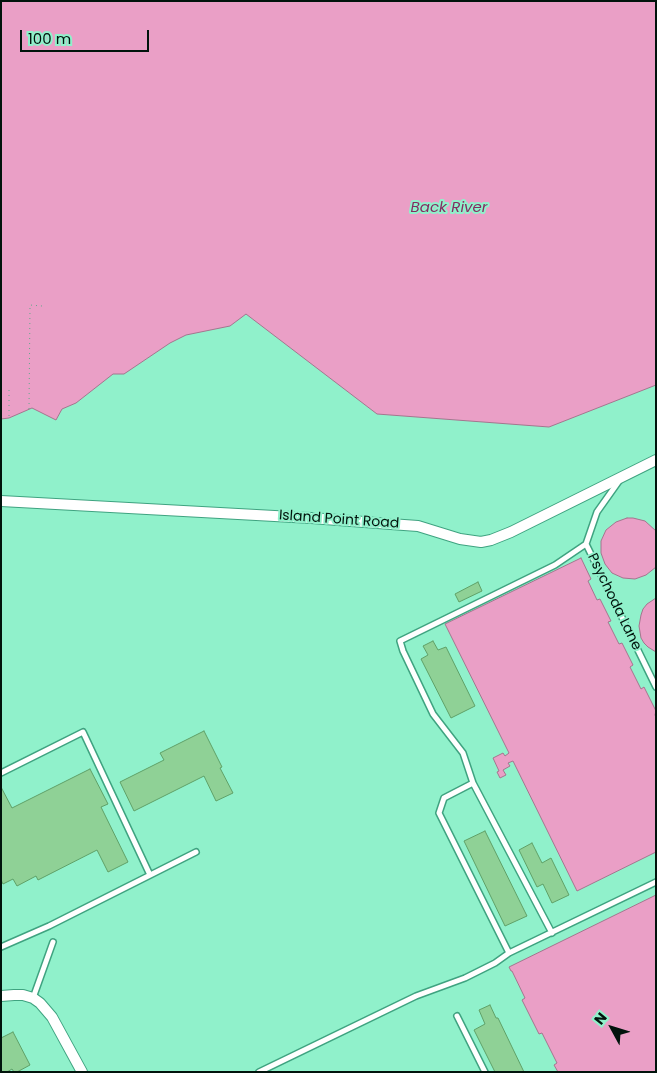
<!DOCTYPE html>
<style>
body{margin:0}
#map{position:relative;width:657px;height:1073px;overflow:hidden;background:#90f1cb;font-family:Poppins,sans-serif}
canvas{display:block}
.frame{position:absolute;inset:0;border:2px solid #01130c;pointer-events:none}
.north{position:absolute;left:587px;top:1003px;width:50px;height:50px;-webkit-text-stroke:4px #90f1cb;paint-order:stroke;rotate:309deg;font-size:14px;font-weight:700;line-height:20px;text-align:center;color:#01130c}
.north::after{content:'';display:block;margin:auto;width:18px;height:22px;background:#01130c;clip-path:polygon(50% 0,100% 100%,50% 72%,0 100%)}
.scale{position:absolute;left:20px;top:30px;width:129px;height:22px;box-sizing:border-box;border:2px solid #01130c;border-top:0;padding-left:6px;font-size:15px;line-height:18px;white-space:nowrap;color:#01130c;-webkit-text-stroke:4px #90f1cb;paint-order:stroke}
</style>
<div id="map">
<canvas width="657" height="1073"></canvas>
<div class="frame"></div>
<div class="north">N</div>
<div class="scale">100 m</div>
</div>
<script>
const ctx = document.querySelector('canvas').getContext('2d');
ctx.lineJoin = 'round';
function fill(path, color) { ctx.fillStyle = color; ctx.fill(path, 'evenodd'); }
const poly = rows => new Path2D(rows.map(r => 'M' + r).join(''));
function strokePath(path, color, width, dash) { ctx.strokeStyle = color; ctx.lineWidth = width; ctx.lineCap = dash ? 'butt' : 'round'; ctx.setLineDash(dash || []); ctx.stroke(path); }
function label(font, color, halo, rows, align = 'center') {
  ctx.font = font + ' Poppins,sans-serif'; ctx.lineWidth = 4; ctx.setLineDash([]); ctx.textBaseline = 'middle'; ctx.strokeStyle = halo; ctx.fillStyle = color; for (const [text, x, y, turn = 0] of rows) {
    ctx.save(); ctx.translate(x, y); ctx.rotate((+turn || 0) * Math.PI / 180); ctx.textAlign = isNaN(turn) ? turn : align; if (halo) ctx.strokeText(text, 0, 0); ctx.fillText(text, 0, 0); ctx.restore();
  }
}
const water = poly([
 [1,1,656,1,656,385,549,427,377,414,246,314,230,326,186,335,170,343,124,374,113,374,76,403,62,409,56,420,32,408,9,418,1,419,1,1],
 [627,518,633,518,645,521,656,531,656,567,646,575,635,579,623,578,612,573,605,564,601,553,601,541,606,530,616,522,627,518],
 [581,558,591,579,588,581,597,600,600,599,611,621,608,622,619,644,622,643,633,665,630,667,641,689,644,687,656,711,655,715,656,717,656,852,577,891,513,761,508,763,510,766,503,770,506,775,500,778,497,772,499,771,493,758,503,753,505,756,509,753,445,624,581,558],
 [656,598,656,652,648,647,644,643,641,638,639,626,641,615,643,609,647,604,656,598],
 [656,895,656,1072,558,1072,554,1065,557,1063,542,1033,539,1034,522,1000,525,998,512,971,511,971,509,967,656,895]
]);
const building = poly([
 [478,582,482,591,459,602,455,594,478,582],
 [433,641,438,650,446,647,475,706,451,718,421,659,428,655,423,646,433,641],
 [204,731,222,767,220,768,233,793,216,801,204,776,134,811,120,782,164,760,160,753,204,731],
 [90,769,108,804,101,807,128,862,108,872,97,850,38,880,36,876,17,886,13,879,3,884,1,880,1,787,12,808,90,769],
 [485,831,527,916,505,926,464,841,485,831],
 [532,843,542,863,551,858,569,895,552,903,543,884,537,887,519,850,532,843],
 [490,1005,496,1018,498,1018,524,1072,495,1072,474,1030,485,1024,479,1010,490,1005],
 [13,1032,30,1065,17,1072,14,1072,12,1069,7,1072,1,1072,1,1038,13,1032]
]);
const path = poly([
 [9,390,9,418],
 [29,409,30,305,42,306]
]);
const lane = poly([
 [586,544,656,687],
 [1,773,83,732,150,875],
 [473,783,444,798,439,813,509,953],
 [552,933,473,783,463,753,433,714,403,651,400,641,555,565,586,544,597,512,619,481],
 [1,947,49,926,196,852],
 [33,998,53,942],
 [457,1016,485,1072],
 [259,1072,416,996,465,978,495,963,509,953,656,882]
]);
const street = poly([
 [1,501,311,518,404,525,418,526,460,539,481,542,491,540,511,532,656,460],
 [1,996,14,995,23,995,33,998,40,1003,52,1017,82,1072]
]);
const streetNames = [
 ["Island Point Road",339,520,4],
 ["Psychoda Lane",614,602,64]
];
const waterNames = [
 ["Back River",449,208]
];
fill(water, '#ea9fc6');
strokePath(water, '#a4758e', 1);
fill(building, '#8fd196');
strokePath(building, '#5fa067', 1);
strokePath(lane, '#3fa380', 8);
strokePath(street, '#3fa380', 12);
strokePath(path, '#61a88c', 1, [1, 4]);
strokePath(lane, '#fff', 5);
strokePath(street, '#fff', 10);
label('14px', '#01130c', '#90f1cb', streetNames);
label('italic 15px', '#832d61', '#90f1cb', waterNames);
</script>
